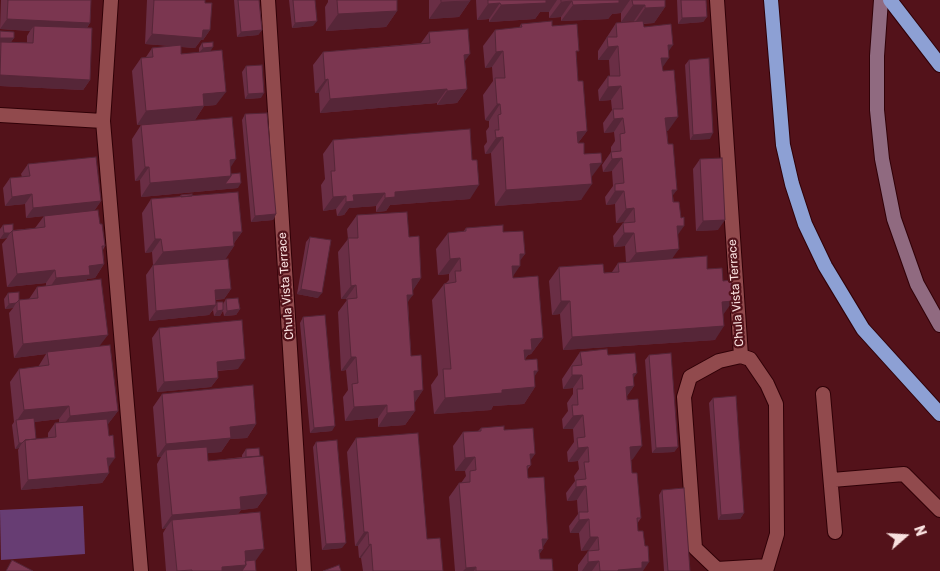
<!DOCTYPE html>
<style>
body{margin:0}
#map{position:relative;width:940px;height:571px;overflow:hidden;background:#53121a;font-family:Rubik,sans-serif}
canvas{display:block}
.north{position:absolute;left:880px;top:511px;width:50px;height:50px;-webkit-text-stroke:4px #53121a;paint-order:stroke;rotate:71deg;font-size:14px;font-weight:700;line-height:20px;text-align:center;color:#f9e0df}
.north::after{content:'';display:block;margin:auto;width:18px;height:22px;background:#f9e0df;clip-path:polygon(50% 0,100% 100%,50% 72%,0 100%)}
</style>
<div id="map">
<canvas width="940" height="571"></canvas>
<div class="north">N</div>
</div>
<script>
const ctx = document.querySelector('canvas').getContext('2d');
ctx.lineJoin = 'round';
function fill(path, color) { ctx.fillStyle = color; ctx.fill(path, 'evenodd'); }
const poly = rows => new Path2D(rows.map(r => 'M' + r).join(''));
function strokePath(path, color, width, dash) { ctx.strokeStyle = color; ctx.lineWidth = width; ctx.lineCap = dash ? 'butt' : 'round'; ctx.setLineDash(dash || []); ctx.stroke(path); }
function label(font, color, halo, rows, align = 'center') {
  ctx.font = font + ' Rubik,sans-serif'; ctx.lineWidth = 4.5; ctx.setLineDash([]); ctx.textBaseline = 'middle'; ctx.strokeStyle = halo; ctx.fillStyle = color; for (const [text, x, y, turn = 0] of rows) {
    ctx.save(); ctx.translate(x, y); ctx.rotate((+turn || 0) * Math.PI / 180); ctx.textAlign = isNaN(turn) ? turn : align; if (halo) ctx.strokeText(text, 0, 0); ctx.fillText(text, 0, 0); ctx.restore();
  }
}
const green = poly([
 [83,506,85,554,1,560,0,510]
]);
const service = poly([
 [111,0,103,121,141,571],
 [268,0,304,571],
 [717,0,741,356,750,359,767,384,776,404,777,534,766,571],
 [0,115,103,121],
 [741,356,719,361,690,377,684,397,695,548,717,569,767,566],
 [823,394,835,532],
 [832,480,904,474,940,510]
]);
const secondary = poly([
 [881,0,877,56,877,110,882,159,894,219,917,284,940,325]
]);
const trunk = poly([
 [771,0,783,145,792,184,805,224,825,266,863,329,940,414],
 [890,0,940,65]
]);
const wall = poly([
 [1,0,91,0,90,23,87,28,90,80,83,90,0,86,0,31,14,38,11,42,27,43,27,36,30,31,0,29],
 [147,0,205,0,205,3,210,30,203,40,201,40,195,48,181,47,181,54,199,53,199,48,202,43,210,52,216,105,204,106,195,120,137,125,132,71,141,58,146,57,152,48,172,46,145,44],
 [234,0,259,0,262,30,258,35,237,37],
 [289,0,315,0,313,26,292,28],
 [328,0,397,0,397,11,386,27,326,31,325,7,328,2],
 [429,0,470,0,470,1,459,17,429,19],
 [476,0,665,0,665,7,654,23,643,24,644,27,669,51,662,67,668,131,667,131,673,196,677,236,672,259,707,269,723,315,715,340,563,350,560,314,552,315,549,281,559,267,604,273,612,272,618,263,626,262,625,246,614,247,613,236,623,223,624,223,624,222,616,223,615,204,606,205,605,197,613,186,612,171,603,172,602,165,611,152,611,147,615,141,614,132,604,133,603,123,612,110,611,100,599,101,598,90,608,76,610,76,609,60,598,60,598,51,616,23,634,22,634,21,621,22,621,13,612,14,608,19,561,21,561,17,549,18,549,12,540,12,535,19,489,22,489,19,477,20],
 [677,0,706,0,707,17,703,22,678,24],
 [521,24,552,26,576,55,578,81,587,131,578,143,584,154,591,177,581,200,495,206,491,153,485,154,484,146,487,142,486,131,489,127,489,121,485,120,483,95,493,81,492,67,485,68,483,46,495,30,519,28],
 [429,32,465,62,467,89,457,103,437,105,437,103,320,113,319,93,315,93,313,65,323,52,421,43],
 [689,60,710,139,690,140,685,65],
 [246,66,261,98,245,99,242,72],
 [245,114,276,214,273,220,251,222,242,120],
 [141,125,231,167,231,174,238,188,141,197,140,180,135,181,132,139],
 [333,140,470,199,390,205,386,211,376,212,376,206,349,208,344,215,337,216,336,209,323,211,321,185,325,179,323,154],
 [700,159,718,230,696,231,693,169],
 [28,164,101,201,94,211,100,224,105,246,103,250,104,264,95,278,87,279,86,281,99,347,118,411,108,424,109,473,102,483,21,490,18,450,19,448,15,449,12,425,14,422,10,382,19,369,38,367,46,354,14,358,9,313,13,308,5,309,4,299,8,293,19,300,29,299,37,287,46,286,46,283,7,287,2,244,7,238,0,239,0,229,3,225,13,230,35,228,44,216,26,218,25,204,5,206,3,188,10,178,22,177,21,174],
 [59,419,59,423,55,423,48,433,48,438,36,439,34,422],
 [181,195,192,196,242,232,234,243,234,246,225,259,231,289,224,299,216,300,216,303,223,304,226,299,240,309,236,315,224,316,223,311,220,316,214,316,213,310,209,315,149,321,146,275,153,265,152,252,145,253,142,213,151,199,179,197],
 [357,215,409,237,421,278,412,291,408,302,411,356,423,390,414,403,415,411,405,425,378,427,378,418,345,421,343,397,348,390,346,370,341,371,338,312,347,300,346,299,341,299,338,252,348,239,347,229],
 [466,228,503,232,525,254,520,260,513,276,513,278,543,338,531,354,528,355,525,359,534,377,535,387,524,404,493,406,491,410,434,414,431,385,438,375,432,300,444,284,446,283,449,280,449,274,438,275,436,249,448,233,463,232],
 [310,237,318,298,297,294,306,242],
 [303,317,332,431,310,433,300,323],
 [159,328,238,369,218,371,218,378,211,387,157,392,152,338],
 [580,352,608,355,633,379,634,386,627,396,633,459,631,460,632,473,641,518,637,524,643,571,578,571,578,565,589,550,581,551,579,533,570,533,569,526,578,514,577,500,567,501,566,493,575,481,574,476,579,469,578,461,568,462,567,452,574,442,573,429,563,429,562,419,568,411,567,403,573,394,573,388,563,389,562,379],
 [649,355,678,447,674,452,652,453,645,360],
 [162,394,256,424,247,438,230,439,221,452,207,453,208,461,242,457,242,455,246,449,260,456,267,494,257,508,241,510,238,514,255,561,256,571,166,571,163,533,166,528,162,529,157,464,161,457,157,457,153,407],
 [713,398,744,513,740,519,718,520,709,403],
 [481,428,504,430,535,454,530,460,531,465,527,470,528,478,548,539,542,547,543,549,539,554,540,559,552,571,455,571,449,497,459,483,461,483,466,476,465,471,455,471,453,446,463,432,478,431],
 [356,438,427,539,443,571,363,571,361,558,359,558,358,546,355,546,347,452],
 [316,442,342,548,322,550,313,447],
 [662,490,690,571,664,571,659,495]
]);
const shadedWall = poly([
 [543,0,557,0,549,12,540,12,535,19,489,22,501,5],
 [617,0,630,0,621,13,612,14,608,19,561,21,573,5],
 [470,1,459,17,429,19,441,2],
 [572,1,561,17,549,18,561,2],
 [500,3,489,19,477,20,488,4],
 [633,5,645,5,634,21,621,22],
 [665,7,654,23,634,24,645,8],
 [397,11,386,27,326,31,338,14],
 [707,17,703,22,678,24,682,18],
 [7,19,90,23,83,33,34,26,30,31,0,29],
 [317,21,313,26,292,28,295,23],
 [203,30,210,30,203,40,201,40,195,48,145,44,152,34],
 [262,30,258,35,237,37,241,32],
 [0,38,14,38,10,43,1,42,0,43],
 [668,45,673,45,664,58,669,58,660,71,652,72],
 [618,46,609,60,598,60,608,47],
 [213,47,210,52,199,53,203,48],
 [503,51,492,67,485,68,496,52],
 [470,54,460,68,464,55],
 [0,75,90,80,83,90,0,86],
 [328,79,319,93,315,93,325,80],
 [621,86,611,100,599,101,608,87],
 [447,89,437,103,320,113,330,99],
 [467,89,457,103,437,105,447,91],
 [226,92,216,105,193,107,203,94],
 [264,93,261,98,245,99,248,94],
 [497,104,500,104,489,121,485,120],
 [204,106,195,120,137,125,146,111],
 [678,117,668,131,656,132,665,118],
 [623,118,614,132,604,133,614,119],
 [587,131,575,147,577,132],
 [713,133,710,139,690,140,693,135],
 [503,137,491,153,485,154,496,138],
 [622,158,612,171,603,172,612,159],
 [236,159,227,173,230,160],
 [602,163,590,179,590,164],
 [145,167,149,167,140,180,135,181],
 [231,176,241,183,238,188,141,197,150,183],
 [592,184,581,200,495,206,506,190],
 [479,185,470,199,390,205,386,211,376,212,385,198,395,192],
 [672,190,677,190,667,203],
 [615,191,624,191,615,204,606,205],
 [385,193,376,206,349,208,344,215,337,216,346,202,353,195],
 [32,194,25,204,5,206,12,197],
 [346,196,336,209,323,211,333,197],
 [101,201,94,211,26,218,33,208],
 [634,208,624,222,616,223,626,209],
 [276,214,273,220,251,222,255,216],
 [725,220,718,230,696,231,703,221],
 [677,226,684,226,675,239],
 [233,232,242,232,232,246],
 [4,233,10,233,7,238,0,239],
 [624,233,634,233,625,246,614,247],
 [155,239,161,239,152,252,145,253],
 [234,246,225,260,153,266,163,252],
 [679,249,669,263,626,266,636,253],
 [520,254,525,254,516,266,520,266,509,282,501,283],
 [460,258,449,274,438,275,450,259],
 [104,264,95,278,87,279,81,288,47,292,56,278,89,266],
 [55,270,46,283,7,287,17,274],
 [421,278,412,292,412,279],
 [356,285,346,299,341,299,351,286],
 [231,289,224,299,208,300,215,290],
 [301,289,322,293,318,298,297,294],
 [407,295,413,295,403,308],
 [561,301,570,301,560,314,552,315],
 [733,301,723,315,722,302],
 [16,303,13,308,5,309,9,304],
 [216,305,209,315,149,321,156,311],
 [240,309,236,315,224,316,227,311],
 [223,310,220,316,214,316,217,311],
 [724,326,715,340,563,350,572,337],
 [108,335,98,348,47,352,46,354,14,358,23,344],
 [543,338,531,354,528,355,520,366,513,366,531,339],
 [351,357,356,357,346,370,341,371],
 [245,359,238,369,210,371,217,362],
 [534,371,538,371,527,388],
 [637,373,628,386,634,386,624,400,616,400,633,374],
 [572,375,582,375,573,388,563,389],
 [218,378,211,387,157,392,164,382],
 [535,387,524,404,493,406,491,410,434,414,445,398,502,390],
 [423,390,414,404,414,391],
 [387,405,378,418,345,421,354,407],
 [69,406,59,419,17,424,16,422,24,410],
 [118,411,108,424,60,430,70,416],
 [415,411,405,425,378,427,387,413],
 [583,415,573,429,563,429,573,416],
 [256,424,247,438,230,439,221,452,167,457,166,450,161,457,157,457,166,444,230,427],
 [335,426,332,431,310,433,314,428],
 [19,443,22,443,19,448,15,449],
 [642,446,633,459,620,460,630,447],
 [588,447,578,461,568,462,578,448],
 [678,447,674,452,652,453,656,448],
 [530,454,535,454,526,467],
 [475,457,465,471,455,471,465,458],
 [107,458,115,458,108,468],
 [109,473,102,483,21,490,28,480],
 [586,486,577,500,567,501,576,487],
 [267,494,257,508,241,510,231,523,172,520,166,528,162,529,172,515,240,497],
 [744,513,740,519,718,520,721,515],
 [589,519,579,533,570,533,579,520],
 [364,532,368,532,358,546,355,546],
 [590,537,598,537,589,550,581,551],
 [542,539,548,539,541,550,543,549,533,563],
 [346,543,342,548,322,550,326,544],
 [371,544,361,558,359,558,369,545],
 [264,549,254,563,241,564,245,551],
 [599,561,592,571,582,571,588,562],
 [642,562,649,562,643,571,617,571,618,570],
 [246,565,242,571,219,571,222,567],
 [476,567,474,571,463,571,466,568]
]);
const building = poly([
 [8,0,91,0,90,23,7,19,8,0],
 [154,0,205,0,205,3,212,3,210,30,203,30,202,38,152,34,154,0],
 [238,0,259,0,262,30,241,32,238,0],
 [293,0,315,0,317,21,295,23,293,0],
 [337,0,397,0,397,11,338,14,337,0],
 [441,0,470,0,470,1,441,2,441,0],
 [488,0,546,0,546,3,501,5,500,3,488,4,488,0],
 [561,0,619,0,619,3,573,5,572,1,561,2,561,0],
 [632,0,665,0,665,7,645,8,645,5,633,5,632,0],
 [681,0,706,0,707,17,682,18,681,0],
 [552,21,552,26,577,24,579,51,576,51,578,81,583,81,587,131,577,132,578,143,584,143,584,154,601,153,602,163,590,164,592,184,506,190,503,137,496,138,495,130,499,130,498,115,501,114,500,104,497,104,495,78,505,78,503,51,496,52,495,30,522,27,521,24,552,21],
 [643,21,644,27,671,24,673,45,668,45,669,58,661,58,663,71,674,70,678,117,665,118,668,144,673,144,677,190,672,190,673,202,679,202,681,218,684,217,684,226,677,226,679,249,636,253,634,233,624,233,623,223,635,222,634,208,626,209,624,191,615,191,615,184,624,183,622,158,612,159,611,152,621,151,620,134,625,133,623,118,614,119,613,109,623,109,621,86,608,87,608,76,620,76,618,46,608,47,607,37,617,37,616,23,643,21],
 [34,26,92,28,90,80,0,75,1,42,33,43,34,26],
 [468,29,470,54,464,55,467,89,447,91,447,89,330,99,328,79,325,80,323,52,430,43,429,32,468,29],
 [0,31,14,32,14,38,0,38,0,31],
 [213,42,213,47,203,48,202,43,213,42],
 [181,45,181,54,222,50,226,92,203,94,204,106,146,111,141,58,153,57,152,48,181,45],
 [709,58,713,133,693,135,689,60,709,58],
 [262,65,264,93,248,94,246,66,262,65],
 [267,113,276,214,255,216,245,114,267,113],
 [232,117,236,159,230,160,231,176,150,183,149,167,145,167,141,125,232,117],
 [470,129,472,160,477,160,479,185,395,192,395,197,385,198,385,193,353,195,354,201,346,202,346,196,333,197,331,171,335,171,333,140,470,129],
 [96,157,101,201,33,208,32,194,12,197,10,178,30,176,28,164,96,157],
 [722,158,725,220,703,221,700,159,722,158],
 [240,173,241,183,225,184,231,176,231,174,240,173],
 [238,192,242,232,233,232,234,246,163,252,161,239,155,239,151,199,238,192],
 [192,194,192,196,181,197,181,195,192,194],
 [98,210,100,224,102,224,105,246,102,246,104,264,89,266,90,275,56,278,55,270,17,274,12,231,45,227,44,216,98,210],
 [407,212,409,237,419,236,421,278,412,279,413,295,407,295,411,356,421,355,423,390,414,391,415,411,387,413,387,405,354,407,352,384,358,383,356,357,351,357,347,299,357,298,356,285,351,286,348,238,358,238,357,215,407,212],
 [13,224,13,230,10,233,4,233,3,225,13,224],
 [503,225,503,232,523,231,525,254,520,254,520,266,512,266,513,278,538,276,543,338,531,339,532,350,524,350,525,360,537,359,538,371,534,371,535,387,502,390,502,393,445,398,443,369,451,369,444,284,456,282,455,271,461,271,460,258,450,259,448,233,466,231,466,228,503,225],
 [310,237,331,240,322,293,301,289,310,237],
 [707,256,707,269,722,268,723,281,731,280,733,301,722,302,724,326,572,337,570,301,561,301,559,267,603,264,604,273,619,272,618,263,707,256],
 [228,259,231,289,215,290,216,305,156,311,153,265,228,259],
 [101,279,108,335,23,344,19,300,38,298,37,287,101,279],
 [19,292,19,300,16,303,9,304,8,293,19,292],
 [238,298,240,309,227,311,226,299,238,298],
 [217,302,223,302,223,310,217,311,217,302],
 [325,315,335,426,314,428,303,317,325,315],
 [242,320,245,359,217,362,218,378,164,382,159,328,242,320],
 [110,345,118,411,70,416,69,406,24,410,19,369,49,365,47,352,110,345],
 [607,349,608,355,635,353,637,373,633,374,634,386,626,387,627,400,638,399,642,446,630,447,632,473,637,473,641,518,637,518,638,531,643,531,645,546,648,546,649,562,642,562,642,568,618,570,618,571,600,571,599,561,588,562,588,551,599,550,598,537,590,537,589,519,579,520,579,512,588,512,586,486,576,487,576,480,586,479,584,462,589,462,588,447,578,448,577,438,585,437,583,415,573,416,572,405,578,405,577,389,583,389,582,375,572,375,572,366,582,365,580,352,607,349],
 [671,353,678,447,656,448,649,355,671,353],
 [253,385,256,424,230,427,231,438,166,444,162,394,253,385],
 [736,396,744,513,721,515,713,398,736,396],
 [34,418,36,439,25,440,22,443,19,443,16,420,34,418],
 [107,419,109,436,113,435,115,458,107,458,109,473,28,480,25,440,56,437,55,423,107,419],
 [504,426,504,430,533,428,535,454,530,454,531,465,527,466,528,478,544,477,548,539,542,539,543,549,539,550,540,559,552,559,553,571,476,571,476,567,466,568,459,483,470,482,470,471,476,470,475,457,465,458,463,432,481,431,481,428,504,426],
 [418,433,427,539,440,538,443,571,373,571,371,544,369,545,368,532,364,532,356,438,418,433],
 [337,440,346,543,326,544,316,442,337,440],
 [207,447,208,461,263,456,267,494,240,497,241,509,172,515,166,450,207,447],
 [259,448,260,456,246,457,246,449,259,448],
 [684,488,690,571,668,571,662,490,684,488],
 [260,512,264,549,245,551,246,565,222,567,222,571,192,571,192,570,177,571,172,520,260,512],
 [12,560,33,571,6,571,12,560],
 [255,560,256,571,242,571,246,565,245,561,255,560],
 [339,565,341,571,323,571,339,565]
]);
const streetNames = [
 ["Chula Vista Terrace",286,286,-94],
 ["Chula Vista Terrace",736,293,-94]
];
fill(green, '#673d73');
strokePath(service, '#300107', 16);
strokePath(secondary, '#300107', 16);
strokePath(trunk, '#300107', 16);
strokePath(service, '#914a4d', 14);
strokePath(secondary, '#906a80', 14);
strokePath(trunk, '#8da0d4', 14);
fill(wall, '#6a2e45');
fill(shadedWall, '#562638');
fill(building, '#7b3650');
strokePath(building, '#562638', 1);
label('12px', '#f9e0df', '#53121a', streetNames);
</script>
